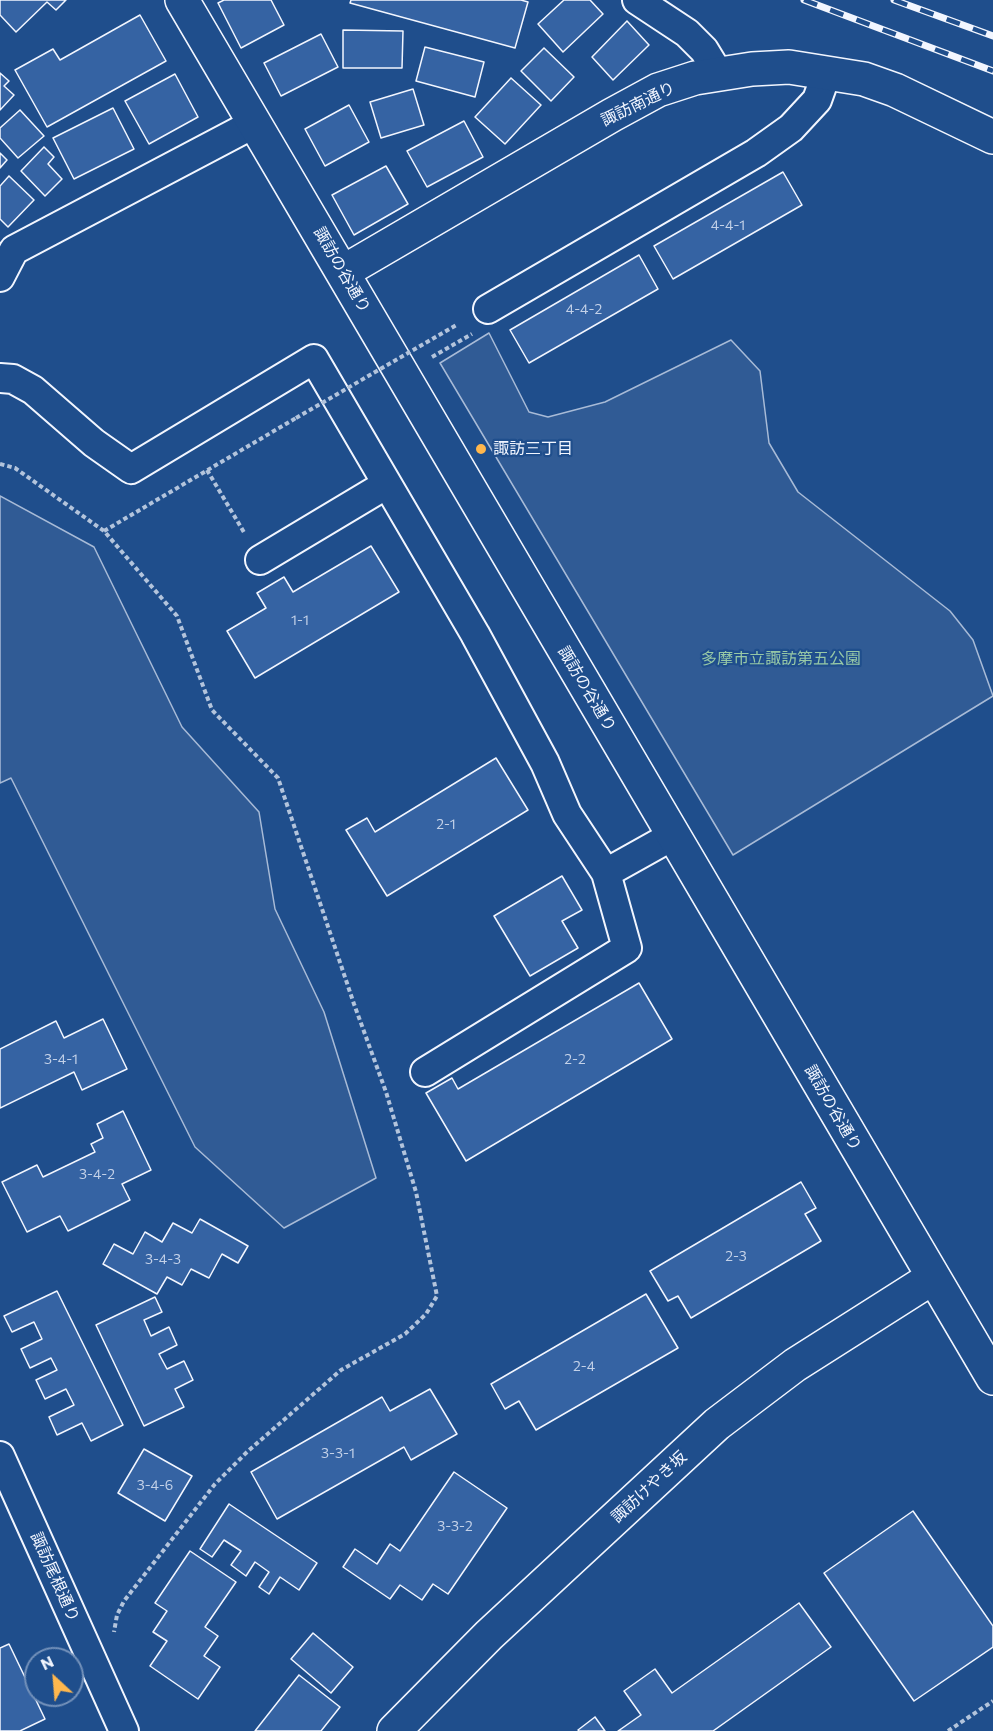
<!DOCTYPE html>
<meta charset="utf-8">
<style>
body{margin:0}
#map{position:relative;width:993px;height:1731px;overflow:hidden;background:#1f4e8c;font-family:Commissioner,sans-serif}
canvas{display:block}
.north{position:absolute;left:24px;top:1647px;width:60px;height:60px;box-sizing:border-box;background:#1f4e8c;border:2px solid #7391ba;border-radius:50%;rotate:334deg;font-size:16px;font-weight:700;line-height:24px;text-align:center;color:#f2f6ff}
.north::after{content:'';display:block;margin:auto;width:21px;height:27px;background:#ffb74d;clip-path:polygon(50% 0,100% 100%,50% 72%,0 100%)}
</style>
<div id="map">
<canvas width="993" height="1731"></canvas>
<div class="north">N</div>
</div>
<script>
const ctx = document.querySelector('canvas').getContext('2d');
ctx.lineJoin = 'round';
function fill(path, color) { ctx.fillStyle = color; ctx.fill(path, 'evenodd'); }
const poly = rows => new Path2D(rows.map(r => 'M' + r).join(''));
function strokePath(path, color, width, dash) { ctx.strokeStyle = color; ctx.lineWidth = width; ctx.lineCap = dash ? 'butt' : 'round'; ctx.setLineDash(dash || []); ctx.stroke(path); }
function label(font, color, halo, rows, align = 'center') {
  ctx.font = font + ' Commissioner,"Noto Sans JP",sans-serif'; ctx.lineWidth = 4.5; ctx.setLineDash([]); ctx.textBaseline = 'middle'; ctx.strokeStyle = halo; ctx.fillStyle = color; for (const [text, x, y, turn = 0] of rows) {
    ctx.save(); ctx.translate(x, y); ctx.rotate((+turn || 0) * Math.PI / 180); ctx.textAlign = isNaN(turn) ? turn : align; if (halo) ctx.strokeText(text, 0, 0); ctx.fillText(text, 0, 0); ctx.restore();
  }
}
const built = poly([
 [489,333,529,412,548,417,605,402,731,340,760,371,769,443,798,492,950,611,973,640,993,696,733,855,440,363,489,333],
 [0,496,94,547,182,727,259,812,275,909,324,1012,376,1178,284,1228,195,1147,11,778,0,783,0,496]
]);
const building = poly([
 [0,0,66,0,56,10,47,2,16,32,0,15,0,0],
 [224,0,271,0,284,25,241,48,218,3,224,0],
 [351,0,521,0,528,2,515,48,350,3,351,0],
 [564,0,590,0,603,14,563,52,538,24,564,0],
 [140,15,166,61,47,127,15,70,53,49,60,60,140,15],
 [627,21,649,45,613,80,592,57,627,21],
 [343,30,403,31,402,68,343,68,343,30],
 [321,34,338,67,281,96,264,63,321,34],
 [425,47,484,62,475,97,416,81,425,47],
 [544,48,574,77,551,101,521,71,544,48],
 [0,73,9,81,4,86,14,95,0,110,0,73],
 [175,74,198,117,149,144,125,101,175,74],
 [511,78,541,105,505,144,475,117,511,78],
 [413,89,424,125,381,138,370,102,413,89],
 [349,105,369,142,325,166,305,129,349,105],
 [113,108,134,149,74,179,53,138,113,108],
 [20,110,44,136,18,158,0,138,0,128,20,110],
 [464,121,483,157,427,187,407,151,464,121],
 [44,147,54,157,48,164,62,179,45,196,21,171,44,147],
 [0,153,7,160,0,168,0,153],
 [386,166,408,204,354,235,332,195,386,166],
 [783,172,802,205,673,279,654,246,783,172],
 [9,176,34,200,8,227,0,219,0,186,9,176],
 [639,255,658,289,529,363,510,330,639,255],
 [371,546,399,592,255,678,227,631,266,608,257,593,284,577,293,592,371,546],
 [496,758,528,810,387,896,346,830,367,818,375,832,496,758],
 [562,876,582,910,562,921,578,948,530,976,494,916,562,876],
 [639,983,672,1039,466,1161,426,1093,452,1078,458,1089,639,983],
 [103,1019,127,1069,82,1090,74,1072,0,1108,0,1049,56,1021,64,1038,103,1019],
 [123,1111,151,1170,122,1184,130,1200,68,1231,60,1216,27,1232,2,1182,37,1165,43,1177,95,1152,91,1144,103,1138,97,1124,123,1111],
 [801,1182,816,1208,805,1214,821,1241,691,1318,678,1296,668,1301,650,1271,801,1182],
 [200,1219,248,1246,238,1263,222,1254,209,1278,191,1269,182,1285,167,1277,157,1294,103,1264,114,1244,133,1254,145,1232,162,1242,173,1223,192,1233,200,1219],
 [57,1291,123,1425,91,1441,82,1423,57,1435,49,1417,74,1405,66,1389,45,1399,36,1380,57,1370,51,1358,30,1368,21,1349,42,1339,34,1322,12,1332,4,1316,57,1291],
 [646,1294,678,1348,536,1430,519,1401,505,1409,491,1384,646,1294],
 [155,1297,162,1312,144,1320,151,1336,169,1327,177,1345,159,1354,167,1369,184,1361,193,1380,175,1389,184,1407,144,1426,96,1325,155,1297],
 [430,1389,457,1434,411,1460,404,1447,277,1519,251,1472,382,1397,390,1411,430,1389],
 [144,1449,192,1476,165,1521,118,1493,144,1449],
 [454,1472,507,1508,448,1594,433,1584,422,1600,400,1585,390,1599,343,1567,355,1549,377,1564,390,1544,400,1551,454,1472],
 [229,1504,317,1563,299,1590,280,1577,269,1594,259,1587,269,1572,255,1562,246,1576,231,1565,241,1551,224,1540,212,1557,200,1549,229,1504],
 [913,1511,993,1626,993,1647,914,1701,824,1573,913,1511],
 [190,1551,236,1582,205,1627,218,1636,204,1656,220,1667,198,1699,150,1666,167,1641,153,1632,167,1611,155,1603,190,1551],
 [799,1603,831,1647,713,1731,618,1731,641,1715,624,1691,655,1669,672,1693,799,1603],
 [313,1633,353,1667,331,1693,291,1659,313,1633],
 [9,1644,45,1719,20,1731,0,1731,0,1648,9,1644],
 [299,1675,340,1707,321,1731,255,1731,299,1675],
 [595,1717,605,1731,579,1731,578,1730,595,1717]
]);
const path = poly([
 [432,357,472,334],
 [0,464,15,468,104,531,177,616,212,710,278,778,354,1004,386,1092,416,1192,437,1296,426,1314,405,1334,341,1370,247,1452,215,1484,124,1601,117,1615,114,1632],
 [207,470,245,534],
 [104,531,296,418],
 [948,1731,993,1701]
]);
const street = poly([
 [637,0,687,33,704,50,718,73],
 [0,277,14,250,255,123],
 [488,309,756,153,791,128,817,100,827,72],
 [0,378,13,379,33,390,94,443,131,469,314,359,475,634,545,763,567,814,606,873,627,948,425,1072],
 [260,560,387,484],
 [606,873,674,835],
 [0,1456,124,1731]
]);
const secondary = poly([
 [182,0,993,1378],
 [343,272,612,115,658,90,695,78,752,69,789,67,864,79,895,90,993,137],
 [394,1731,489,1635,717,1424,795,1365,932,1278]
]);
const rail = poly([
 [804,0,993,71],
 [894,0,993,36]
]);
const pathBridge = poly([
 [296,418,458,324]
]);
const markers = [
 [481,449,6,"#ffb74d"]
];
const numberNames = [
 ["4-4-1",728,225],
 ["4-4-2",584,309],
 ["1-1",300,620],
 ["2-1",446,824],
 ["3-4-1",61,1059],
 ["2-2",575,1059],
 ["3-4-2",97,1174],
 ["2-3",736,1256],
 ["3-4-3",163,1259],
 ["2-4",584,1366],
 ["3-3-1",338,1453],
 ["3-4-6",155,1485],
 ["3-3-2",455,1526]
];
const streetNames = [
 ["諏訪南通り",638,104,-26],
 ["諏訪の谷通り",342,270,60],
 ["諏訪の谷通り",587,689,59],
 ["諏訪の谷通り",833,1108,60],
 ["諏訪けやき坂",649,1487,-43],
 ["諏訪尾根通り",55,1577,66]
];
const poiNames = [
 ["諏訪三丁目",493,449]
];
const parkNames = [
 ["多摩市立諏訪第五公園",781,659]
];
fill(built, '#305b95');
strokePath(built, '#a8bbd7', 1.5);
fill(building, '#3563a3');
strokePath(building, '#f2f6ff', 1.5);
strokePath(street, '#f2f6ff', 32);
strokePath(secondary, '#f2f6ff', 36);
strokePath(path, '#b3c4dc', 4, [4.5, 3]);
strokePath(street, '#1f4e8c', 28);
strokePath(secondary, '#1f4e8c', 33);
strokePath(rail, '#f2f6ff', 7);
strokePath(rail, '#1f4e8c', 4.5, [14]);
strokePath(pathBridge, '#b3c4dc', 4, [4.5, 3]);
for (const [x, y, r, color] of markers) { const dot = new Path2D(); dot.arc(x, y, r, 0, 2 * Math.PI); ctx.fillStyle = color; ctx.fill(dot); strokePath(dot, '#1f4e8c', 2); }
label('14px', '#c3d1e8', null, numberNames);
label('16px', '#f2f6ff', '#1f4e8c', streetNames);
label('16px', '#f2f6ff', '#1f4e8c', poiNames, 'left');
label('16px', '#97c8a6', '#1f4e8c', parkNames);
</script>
